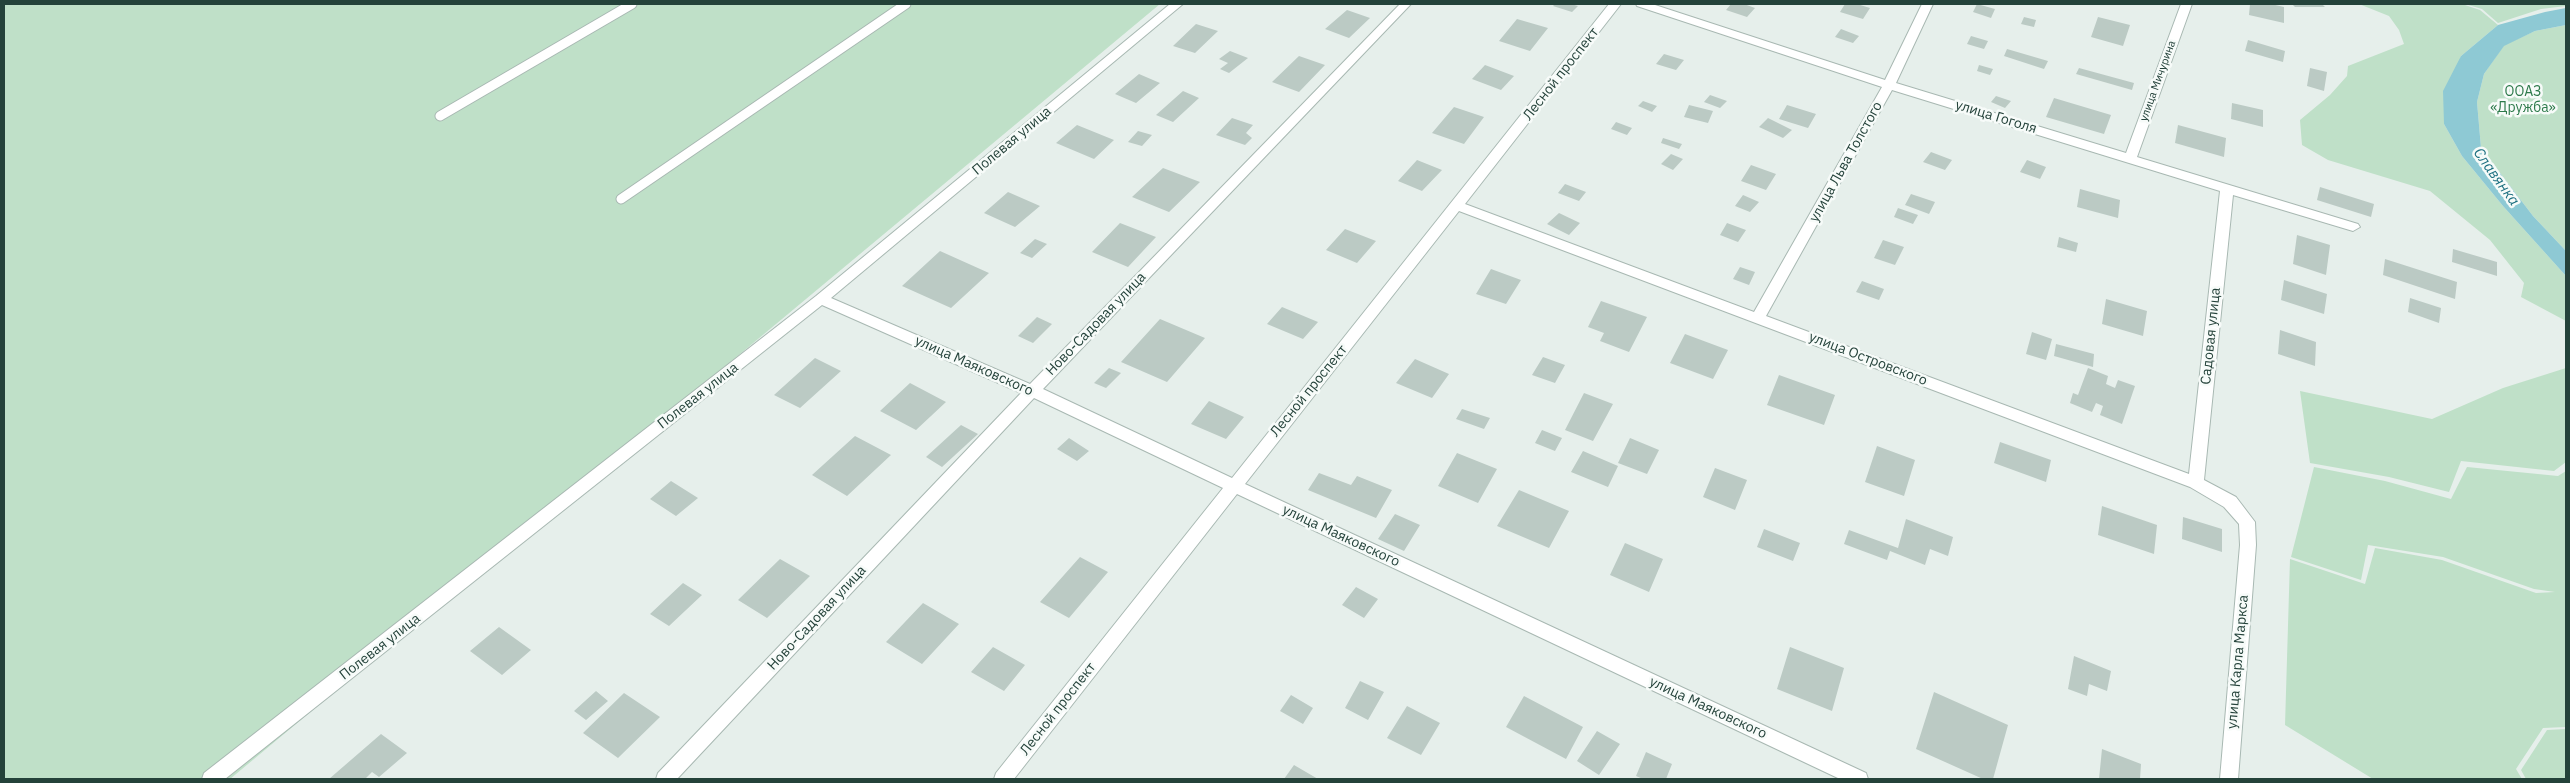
<!DOCTYPE html>
<meta charset="utf-8">
<style>
body{margin:0}
#map{position:relative;width:2570px;height:783px;overflow:hidden;background:#e6efeb;font-family:"IBM Plex Sans",sans-serif}
canvas{display:block}
.frame{position:absolute;inset:0;border:5px solid #24423a;pointer-events:none}
</style>
<div id="map">
<canvas width="2570" height="783"></canvas>
<div class="frame"></div>
</div>
<script>
const ctx = document.querySelector('canvas').getContext('2d');
ctx.lineJoin = 'round';
function fill(path, color) { ctx.fillStyle = color; ctx.fill(path, 'evenodd'); }
const poly = rows => new Path2D(rows.map(r => 'M' + r).join(''));
function strokePath(path, color, width, dash) { ctx.strokeStyle = color; ctx.lineWidth = width; ctx.lineCap = dash ? 'butt' : 'round'; ctx.setLineDash(dash || []); ctx.stroke(path); }
function label(font, color, halo, rows, align = 'center') {
  ctx.font = font + ' "IBM Plex Sans",sans-serif'; ctx.lineWidth = 5; ctx.setLineDash([]); ctx.textBaseline = 'middle'; ctx.strokeStyle = halo; ctx.fillStyle = color; for (const [text, x, y, turn = 0] of rows) {
    ctx.save(); ctx.translate(x, y); ctx.rotate((+turn || 0) * Math.PI / 180); ctx.textAlign = isNaN(turn) ? turn : align; if (halo) ctx.strokeText(text, 0, 0); ctx.fillText(text, 0, 0); ctx.restore();
  }
}
const green = poly([
 [4,4,1160,4,230,779,4,779],
 [2359,4,2462,4,2480,10,2498,25,2461,56,2444,124,2462,156,2503,206,2566,276,2566,321,2521,297,2524,283,2490,240,2430,191,2328,160,2302,145,2300,120,2330,95,2347,76,2348,66,2404,44,2399,30,2389,16],
 [2465,4,2566,4,2566,6,2541,9,2498,23,2482,9],
 [2566,25,2566,251,2533,216,2481,148,2477,102,2484,74,2504,45,2535,31],
 [2566,368,2566,462,2554,471,2461,461,2449,492,2389,477,2310,463,2300,391,2432,419,2503,388],
 [2314,467,2385,481,2451,499,2467,467,2558,476,2566,471,2566,727,2543,728,2516,769,2522,779,2373,779,2285,725,2290,559,2365,584,2375,548,2442,560,2536,593,2555,592,2534,589,2443,557,2368,545,2361,580,2291,557],
 [2566,729,2566,779,2526,779,2521,770,2547,730]
]);
const water = poly([
 [2566,8,2566,25,2535,31,2504,46,2484,74,2477,102,2481,148,2533,216,2566,251,2566,276,2503,206,2462,156,2444,124,2443,91,2461,56,2498,25,2545,12]
]);
const building = poly([
 [1555,4,1571,4,1578,6,1572,12,1553,6],
 [1731,4,1744,4,1755,8,1747,17,1726,10],
 [1845,4,1857,4,1870,8,1863,19,1840,12],
 [1977,4,1995,9,1991,18,1973,12],
 [2250,4,2271,4,2284,7,2284,23,2249,15],
 [2292,4,2322,4,2325,7,2295,7],
 [1347,10,1370,18,1349,38,1325,29],
 [2024,17,2036,20,2034,27,2021,24],
 [2098,17,2130,25,2123,46,2091,37],
 [1517,19,1548,28,1530,51,1499,41],
 [1196,24,1218,31,1195,53,1173,46],
 [1841,29,1859,36,1853,43,1835,37],
 [1971,36,1988,41,1984,49,1967,44],
 [2248,40,2285,51,2283,62,2245,51],
 [2007,49,2048,61,2044,69,2004,56],
 [1230,51,1248,58,1229,73,1220,69,1228,63,1219,59],
 [1664,54,1684,60,1676,70,1656,64],
 [1299,56,1325,65,1299,92,1272,82],
 [1485,65,1514,76,1501,90,1472,79],
 [1979,65,1993,69,1990,75,1977,71],
 [2079,68,2134,83,2132,90,2076,74],
 [2310,68,2327,72,2324,91,2307,86],
 [1139,74,1160,83,1136,103,1115,94],
 [1183,91,1199,98,1173,122,1156,115],
 [1710,95,1727,101,1720,108,1704,102],
 [1996,96,2011,101,2005,108,1991,102],
 [2054,98,2111,115,2104,134,2046,117],
 [1643,101,1657,106,1652,112,1638,106],
 [2232,103,2263,110,2263,127,2231,119],
 [1689,105,1713,111,1708,123,1684,117],
 [1787,105,1816,114,1808,128,1779,119],
 [1454,107,1484,117,1464,144,1432,133],
 [1232,118,1253,125,1246,133,1252,138,1245,145,1216,135],
 [1768,118,1792,130,1783,138,1759,127],
 [1616,122,1632,128,1627,135,1611,129],
 [1077,125,1114,140,1094,159,1056,143],
 [2178,125,2226,138,2224,157,2175,143],
 [1138,131,1152,135,1142,146,1128,142],
 [1663,138,1682,144,1679,149,1661,143],
 [1931,152,1952,160,1945,170,1923,162],
 [1671,154,1683,159,1673,170,1661,164],
 [1417,160,1442,170,1422,191,1398,181],
 [2027,160,2046,167,2040,179,2020,172],
 [1751,165,1776,174,1766,190,1741,181],
 [1163,168,1200,182,1169,212,1132,197],
 [1565,184,1586,192,1579,201,1558,193],
 [2320,187,2374,204,2371,217,2317,200],
 [2080,189,2120,200,2118,218,2077,207],
 [1008,192,1040,206,1015,227,984,213],
 [1911,194,1935,202,1929,214,1905,205],
 [1743,195,1759,202,1750,212,1735,206],
 [1898,208,1918,215,1913,224,1894,217],
 [1559,213,1580,223,1569,235,1547,224],
 [1120,223,1156,237,1128,267,1092,252],
 [1727,223,1746,230,1738,242,1720,235],
 [1345,229,1376,241,1357,263,1326,250],
 [2297,235,2330,245,2326,275,2293,264],
 [2059,237,2078,243,2076,252,2057,247],
 [1035,239,1047,244,1032,258,1020,253],
 [1883,240,1904,247,1895,265,1874,258],
 [2453,249,2497,262,2497,276,2452,262],
 [940,251,989,273,951,308,902,286],
 [2385,259,2457,282,2455,299,2383,275],
 [1740,267,1755,272,1749,285,1733,279],
 [1491,269,1521,280,1506,304,1476,294],
 [2284,280,2327,294,2324,314,2281,300],
 [1862,281,1884,289,1879,300,1856,292],
 [2410,298,2441,308,2439,323,2408,312],
 [2106,299,2147,311,2143,336,2102,324],
 [1601,301,1647,317,1629,352,1600,341,1604,333,1588,327],
 [1282,307,1318,322,1303,339,1267,324],
 [1037,317,1052,324,1033,343,1018,336],
 [1160,319,1205,338,1167,382,1121,362],
 [2280,330,2316,342,2315,366,2278,354],
 [2032,332,2052,339,2046,360,2026,354],
 [1685,334,1728,350,1713,379,1670,363],
 [2056,344,2094,354,2093,367,2054,356],
 [1543,357,1565,365,1555,383,1532,375],
 [815,358,841,371,800,408,774,395],
 [1415,359,1449,374,1432,398,1396,383],
 [1109,368,1121,373,1106,388,1094,383],
 [2088,368,2108,376,2106,384,2115,388,2118,380,2135,386,2122,424,2100,415,2103,406,2096,403,2092,412,2070,403,2073,393,2078,395],
 [1779,375,1835,395,1824,425,1767,405],
 [910,383,946,402,916,430,880,411],
 [1584,393,1613,404,1593,441,1565,430],
 [1209,401,1244,417,1226,439,1191,424],
 [1462,409,1490,418,1484,429,1456,419],
 [961,425,978,434,942,467,926,457],
 [1542,430,1562,438,1555,451,1535,443],
 [855,436,891,455,847,496,812,475],
 [1069,438,1089,451,1077,461,1057,449],
 [1630,438,1659,450,1647,474,1618,463],
 [2000,442,2051,460,2046,482,1994,463],
 [1877,446,1915,460,1904,496,1865,482],
 [1583,451,1618,466,1608,487,1571,472],
 [1457,453,1497,469,1478,503,1438,486],
 [1715,468,1747,480,1735,510,1703,497],
 [1319,473,1351,485,1357,476,1392,490,1376,518,1308,490],
 [671,481,698,498,676,516,650,499],
 [1519,490,1569,511,1549,548,1497,526],
 [2102,506,2157,525,2154,554,2098,535],
 [1395,514,1420,525,1404,551,1378,539],
 [2183,517,2222,529,2222,552,2182,539],
 [1906,519,1953,537,1948,556,1930,549,1925,565,1890,551,1887,560,1844,544,1849,530,1898,548],
 [1764,529,1800,543,1793,561,1757,547],
 [1625,543,1663,559,1649,592,1610,575],
 [1080,557,1108,572,1069,618,1040,602],
 [780,559,810,576,767,618,738,600],
 [683,583,702,595,669,626,650,614],
 [1356,587,1378,599,1364,618,1342,605],
 [923,603,959,624,922,664,886,642],
 [499,627,531,650,502,675,470,651],
 [993,647,1025,665,1004,691,971,672],
 [1790,647,1844,668,1832,711,1777,689],
 [2074,656,2111,671,2107,691,2089,684,2087,696,2068,689],
 [1360,681,1384,692,1368,720,1345,708],
 [596,691,608,701,586,720,574,711],
 [1934,692,2008,725,1993,779,1983,779,1916,749],
 [624,693,660,717,618,758,583,733],
 [1291,695,1313,708,1303,724,1280,711],
 [1524,696,1583,727,1566,759,1506,727],
 [1407,706,1440,723,1421,755,1387,738],
 [1597,731,1620,744,1599,775,1577,761],
 [381,734,407,753,379,777,372,772,365,779,329,779],
 [2102,749,2141,764,2140,779,2099,779],
 [1646,752,1672,764,1666,779,1643,779,1636,776],
 [1294,765,1318,779,1284,779]
]);
const service = poly([
 [440,116,632,4],
 [621,199,906,4]
]);
const minor = poly([
 [1170,4,1183,4,831,298,1030,384,1400,4,1411,4,1043,389,1232,478,1609,4,1621,4,1465,204,1754,312,1882,87,1637,6,1636,4,1652,4,1885,80,1922,4,1933,4,1896,83,2126,153,2181,4,2192,4,2137,157,2358,224,2360,227,2353,231,2233,195,2204,480,2236,497,2255,522,2256,545,2238,779,2220,779,2240,545,2239,524,2224,507,2190,487,1459,211,1245,484,1866,773,1868,779,1840,779,1237,494,1014,779,994,779,996,773,1223,488,1034,398,677,779,656,779,658,773,1021,393,822,305,225,779,202,779,204,773,816,296,1170,4],
 [1892,90,2220,191,2189,474,1766,316,1892,90]
]);
const farStreetnames = [
 ["улица Мичурина",2158,81,-70]
];
const streetNames = [
 ["Лесной проспект",1561,74,-52],
 ["улица Гоголя",1996,117,17],
 ["Полевая улица",1012,141,-40],
 ["улица Льва Толстого",1846,162,-61],
 ["Ново-Садовая улица",1096,324,-46],
 ["Садовая улица",2211,336,-84],
 ["улица Островского",1868,359,21],
 ["улица Маяковского",974,366,24],
 ["Лесной проспект",1309,391,-51],
 ["Полевая улица",698,396,-38],
 ["улица Маяковского",1341,536,25],
 ["Ново-Садовая улица",817,618,-47],
 ["Полевая улица",380,647,-38],
 ["улица Карла Маркса",2238,662,-85],
 ["улица Маяковского",1708,708,25],
 ["Лесной проспект",1058,709,-52]
];
const parkNames = [
 ["ООАЗ",2523,92],
 ["«Дружба»",2523,108]
];
const waterNames = [
 ["Славянка",2496,177,54]
];
fill(green, '#bfe0c8');
fill(water, '#8ec9d4');
fill(building, '#bbcac4');
strokePath(service, '#a8b8b2', 11);
strokePath(minor, '#a8b8b2', 2);
strokePath(service, '#fff', 9);
fill(minor, '#fff');
label('11px', '#24423a', '#f7fbf9', farStreetnames);
label('14px', '#24423a', '#f7fbf9', streetNames);
label('14px', '#2d7a4b', '#f7fbf9', parkNames);
label('italic 15px', '#1c6f80', '#f7fbf9', waterNames);
</script>
